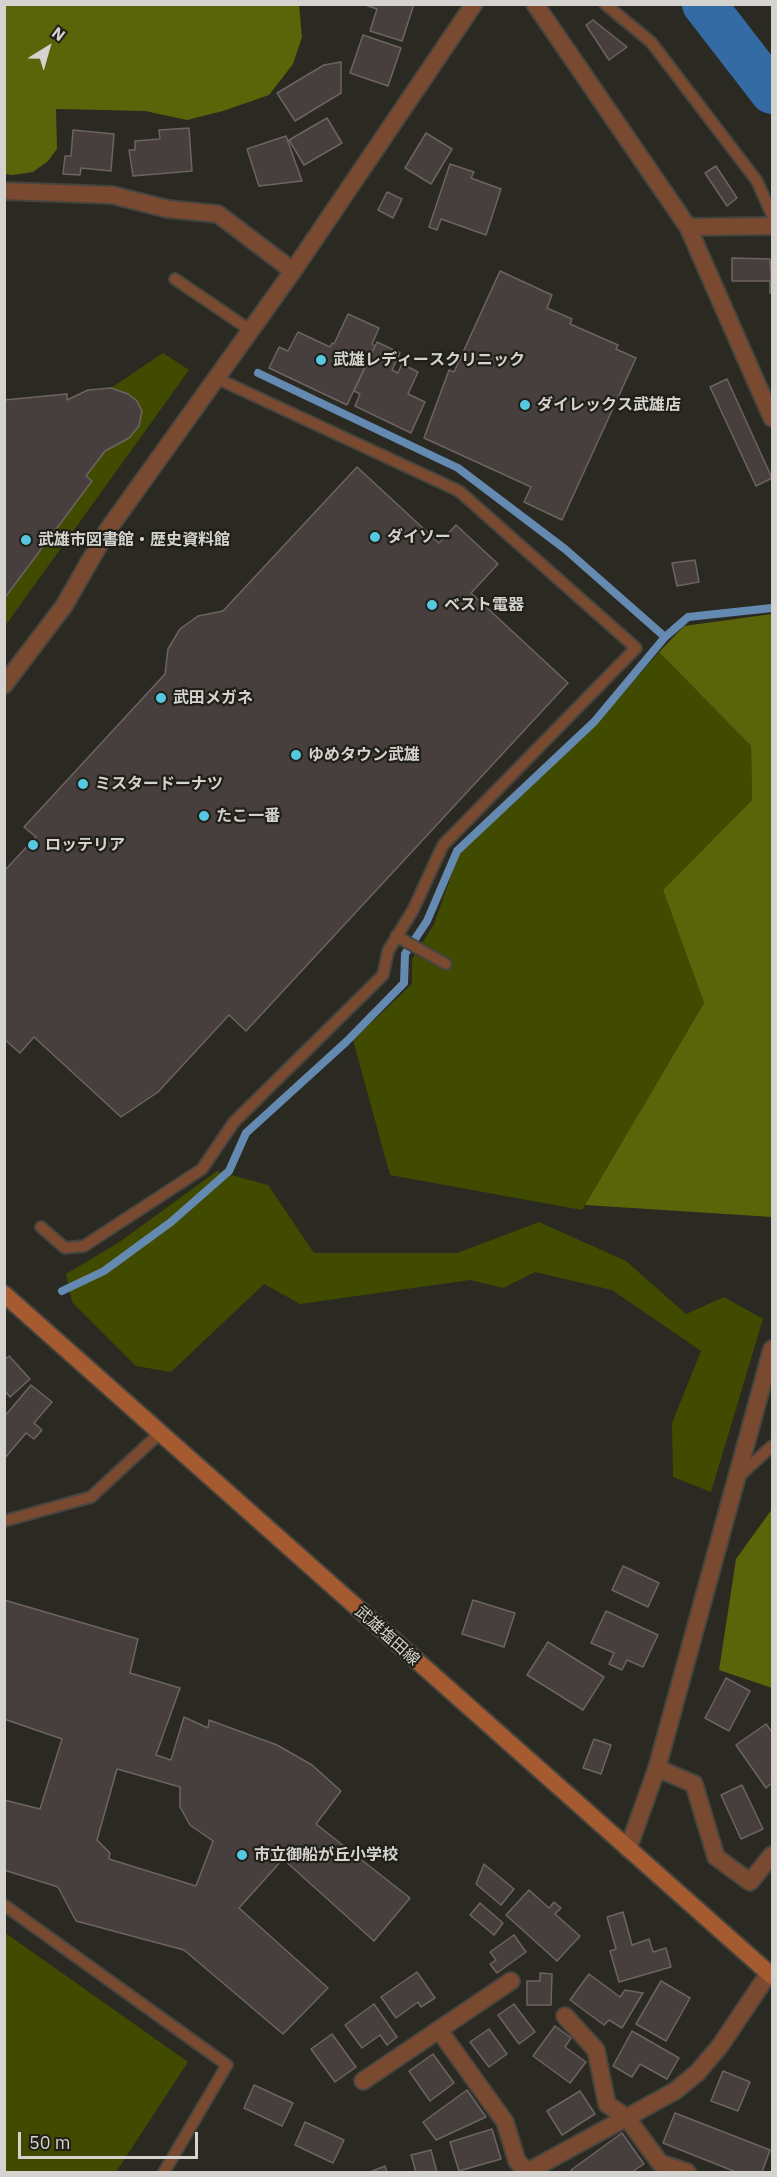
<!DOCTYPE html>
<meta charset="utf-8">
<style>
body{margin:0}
#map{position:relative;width:777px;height:2177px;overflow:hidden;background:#2a2922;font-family:"IBM Plex Sans",sans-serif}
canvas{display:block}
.frame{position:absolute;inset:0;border:6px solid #d4d3cf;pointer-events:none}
.north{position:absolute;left:18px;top:18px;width:60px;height:60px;-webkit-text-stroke:4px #201f18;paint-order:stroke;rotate:37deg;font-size:16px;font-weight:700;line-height:24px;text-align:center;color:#d4d3cf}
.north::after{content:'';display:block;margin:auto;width:21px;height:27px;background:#d4d3cf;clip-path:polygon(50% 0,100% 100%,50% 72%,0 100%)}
.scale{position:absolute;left:18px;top:2132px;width:180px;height:27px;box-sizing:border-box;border:3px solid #d4d3cf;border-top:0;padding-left:8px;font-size:18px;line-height:21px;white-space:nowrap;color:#d4d3cf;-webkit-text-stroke:4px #201f18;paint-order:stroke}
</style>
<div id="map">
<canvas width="777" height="2177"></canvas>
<div class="frame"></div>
<div class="north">N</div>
<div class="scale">50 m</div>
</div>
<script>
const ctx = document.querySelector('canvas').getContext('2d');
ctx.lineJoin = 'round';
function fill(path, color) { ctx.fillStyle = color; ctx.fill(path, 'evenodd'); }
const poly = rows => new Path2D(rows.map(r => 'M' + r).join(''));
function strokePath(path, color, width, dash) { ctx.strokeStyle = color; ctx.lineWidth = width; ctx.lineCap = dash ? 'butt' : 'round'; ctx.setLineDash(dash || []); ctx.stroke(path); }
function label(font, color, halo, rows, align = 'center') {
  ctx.font = font + ' "IBM Plex Sans","Noto Sans JP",sans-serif'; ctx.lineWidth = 4.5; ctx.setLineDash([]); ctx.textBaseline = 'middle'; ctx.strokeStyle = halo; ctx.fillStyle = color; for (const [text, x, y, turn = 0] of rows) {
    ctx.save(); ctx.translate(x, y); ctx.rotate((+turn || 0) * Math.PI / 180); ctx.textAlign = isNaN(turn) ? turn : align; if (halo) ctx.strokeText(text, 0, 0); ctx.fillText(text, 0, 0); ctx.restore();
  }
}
const green = poly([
 [163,353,189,370,5,626,5,599,92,481,86,476,105,451,128,438,139,425,142,411,137,401,128,394,111,388],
 [659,652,751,746,752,800,663,890,704,1003,582,1210,390,1175,353,1040,412,984,412,959,434,924,459,853,597,723],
 [217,1171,268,1185,314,1253,457,1253,539,1222,626,1261,686,1314,724,1297,763,1319,711,1492,673,1477,672,1423,701,1351,612,1290,535,1272,503,1288,470,1280,300,1304,264,1284,171,1372,136,1366,72,1302,66,1274,118,1243],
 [4,1932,188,2062,116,2172,5,2172]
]);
const forest = poly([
 [5,4,299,5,302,37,293,64,269,95,223,111,187,120,145,111,56,109,57,149,48,161,33,172,13,175,5,174],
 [772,614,772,1217,585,1205,704,1003,663,890,752,800,751,746,659,652,684,626],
 [772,1509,772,1688,719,1670,736,1559]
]);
const stream = poly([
 [258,373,458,468,565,549,665,637],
 [62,1291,104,1271,171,1222,229,1171,246,1133,346,1042,404,983,405,954,427,921,457,851,594,722,665,637,688,617,772,608]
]);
const river = poly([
 [704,4,772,92]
]);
const building = poly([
 [362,4,414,4,402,41,370,31,377,9,362,4],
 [593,20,627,47,609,60,586,25,593,20],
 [363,35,401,48,388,86,350,73,363,35],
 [341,62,341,93,295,121,277,93,324,65,341,62],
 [327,118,342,143,304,165,289,140,327,118],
 [189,128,192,171,133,176,129,150,135,150,135,141,160,139,159,130,189,128],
 [73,130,114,134,111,171,81,168,80,175,63,174,65,156,71,156,73,130],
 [426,133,452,149,431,184,405,168,426,133],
 [286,136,302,181,259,186,247,149,286,136],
 [450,164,474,172,471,178,501,189,486,235,441,219,437,230,429,227,450,164],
 [716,166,737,198,727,206,705,173,716,166],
 [387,192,402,199,393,218,378,210,387,192],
 [732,258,770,259,772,293,770,293,770,281,732,281,732,258],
 [500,271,552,295,547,308,572,319,570,324,618,345,616,349,636,358,562,520,524,502,531,487,424,438,449,370,454,372,500,271],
 [348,314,379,328,372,344,375,346,347,405,269,368,279,347,288,351,298,332,330,347,332,343,334,344,348,314],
 [377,342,400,353,392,370,398,373,402,364,418,372,408,394,425,402,411,433,355,406,360,394,354,391,377,342],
 [727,379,772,478,756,486,710,387,727,379],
 [111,388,128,394,137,401,142,411,139,426,129,438,105,451,86,476,92,481,4,599,4,400,67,394,67,400,88,390,111,388],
 [357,467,439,543,456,525,498,564,471,593,568,683,246,1031,229,1015,158,1092,121,1117,34,1037,20,1053,4,1039,4,871,36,837,24,827,165,674,168,649,180,629,198,616,223,611,357,467],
 [695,560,699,582,677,586,672,563,695,560],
 [9,1356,30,1379,10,1397,4,1390,4,1360,9,1356],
 [31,1385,52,1402,34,1423,42,1430,34,1439,26,1433,5,1458,4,1417,31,1385],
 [623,1566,659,1583,648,1607,612,1590,623,1566],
 [4,1600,138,1639,130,1673,180,1688,156,1755,171,1760,184,1717,208,1728,209,1720,277,1745,312,1765,341,1791,316,1824,410,1898,374,1941,283,1859,239,1908,328,1988,283,2034,184,1950,76,1921,58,1887,4,1870,4,1800,40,1809,62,1739,4,1719,4,1600],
 [117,1769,180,1787,180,1807,190,1825,213,1841,196,1886,109,1859,110,1853,97,1840,117,1769],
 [473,1600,515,1613,504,1647,462,1634,473,1600],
 [606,1611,658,1635,643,1667,627,1660,622,1670,609,1664,614,1653,591,1643,606,1611],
 [548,1642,604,1677,583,1710,527,1675,548,1642],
 [726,1678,750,1691,729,1731,705,1718,726,1678],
 [766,1724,772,1732,772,1783,766,1788,736,1745,766,1724],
 [594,1739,611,1745,601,1774,583,1768,594,1739],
 [742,1785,763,1829,741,1839,721,1795,742,1785],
 [484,1864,514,1889,501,1905,476,1884,484,1864],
 [529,1890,549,1908,554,1902,561,1908,555,1914,580,1936,557,1961,506,1915,529,1890],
 [480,1903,503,1923,494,1935,470,1915,480,1903],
 [623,1912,632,1945,649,1939,653,1952,666,1948,671,1967,619,1982,610,1951,616,1949,607,1917,623,1912],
 [514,1935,526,1952,497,1973,490,1964,496,1960,490,1952,514,1935],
 [417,1972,435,1998,421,2007,418,2002,396,2018,381,1997,417,1972],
 [540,1973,552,1974,551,2005,527,2005,527,1981,540,1981,540,1973],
 [589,1974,620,1997,625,1990,643,1993,622,2028,609,2020,604,2025,570,2000,589,1974],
 [661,1981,690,1998,666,2041,636,2024,661,1981],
 [374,2004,397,2037,387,2045,380,2035,362,2048,345,2025,374,2004],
 [514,2004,535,2032,519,2044,498,2015,514,2004],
 [555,2026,571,2038,565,2047,586,2062,570,2083,533,2056,555,2026],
 [489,2029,507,2054,489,2067,470,2042,489,2029],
 [632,2031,679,2058,667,2079,640,2064,632,2077,613,2066,632,2031],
 [332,2034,356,2067,335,2082,311,2049,332,2034],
 [433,2054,454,2083,430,2101,409,2071,433,2054],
 [723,2071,750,2082,738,2111,711,2101,723,2071],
 [254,2085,293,2103,282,2126,244,2108,254,2085],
 [467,2090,486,2117,436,2140,423,2122,467,2090],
 [580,2091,595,2114,562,2135,547,2111,580,2091],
 [675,2113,770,2150,762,2172,736,2172,663,2143,675,2113],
 [305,2122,344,2140,333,2163,295,2145,305,2122],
 [492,2129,501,2159,459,2171,450,2142,492,2129],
 [622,2133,644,2164,632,2172,574,2172,571,2170,622,2133],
 [431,2150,437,2172,416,2172,411,2155,431,2150],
 [385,2166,387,2172,370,2172,385,2166]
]);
const service = poly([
 [605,4,651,42,757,181,772,215],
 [175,279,250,330],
 [396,936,446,964],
 [41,1227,65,1248,84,1246,202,1169,234,1122,383,975,388,951,413,910,443,845,636,648,459,491,216,378],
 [738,1477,772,1446],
 [4,1521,91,1497,159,1434],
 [4,1905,227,2065,164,2172]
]);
const minor = poly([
 [112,195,168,209,218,214,293,271],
 [657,1768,694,1784,716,1857,750,1882,772,1855],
 [565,2016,596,2050,607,2104,627,2118,660,2163,687,2172],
 [439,2030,505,2122,517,2161,527,2172],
 [363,2081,511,1981],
 [527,2172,675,2091,697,2073,720,2046,769,1973]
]);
const tertiary = poly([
 [535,4,688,227,772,418],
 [4,191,112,195],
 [688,227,772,226],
 [4,685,64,606,107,531,293,271,474,4],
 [628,1849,657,1768,772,1349]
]);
const secondary = poly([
 [4,1294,772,1976]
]);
const markers = [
 [321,360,6,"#56c9e1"],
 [525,405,6,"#56c9e1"],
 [375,537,6,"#56c9e1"],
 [26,540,6,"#56c9e1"],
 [432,605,6,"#56c9e1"],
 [161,698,6,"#56c9e1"],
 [296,755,6,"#56c9e1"],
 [83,784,6,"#56c9e1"],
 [204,816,6,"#56c9e1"],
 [33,845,6,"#56c9e1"],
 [242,1855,6,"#56c9e1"]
];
const poiNames = [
 ["武雄レディースクリニック",333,360],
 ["ダイレックス武雄店",537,405],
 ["ダイソー",387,537],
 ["武雄市図書館・歴史資料館",38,540],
 ["ベスト電器",444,605],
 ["武田メガネ",173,698],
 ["ゆめタウン武雄",308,755],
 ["ミスタードーナツ",95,784],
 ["たこ一番",216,816],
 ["ロッテリア",45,845],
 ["市立御船が丘小学校",254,1855]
];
const streetNames = [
 ["武雄塩田線",387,1636,42]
];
fill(green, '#414b00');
fill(forest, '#596508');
strokePath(stream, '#648ab1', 8);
strokePath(river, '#346ba4', 44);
fill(building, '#473f3d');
strokePath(building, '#6d6462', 1.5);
strokePath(service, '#45443e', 14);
strokePath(minor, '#45443e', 20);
strokePath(tertiary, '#45443e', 20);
strokePath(secondary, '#45443e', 20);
strokePath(service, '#7a4a30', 10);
strokePath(minor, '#7a4a30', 16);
strokePath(tertiary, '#7a4a30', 16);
strokePath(secondary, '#a65a30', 16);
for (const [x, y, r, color] of markers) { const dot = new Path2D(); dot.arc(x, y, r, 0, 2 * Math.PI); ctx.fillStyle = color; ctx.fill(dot); strokePath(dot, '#201f18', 2); }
label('bold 16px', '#d4d3cf', '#201f18', poiNames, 'left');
label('16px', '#d4d3cf', '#201f18', streetNames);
</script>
